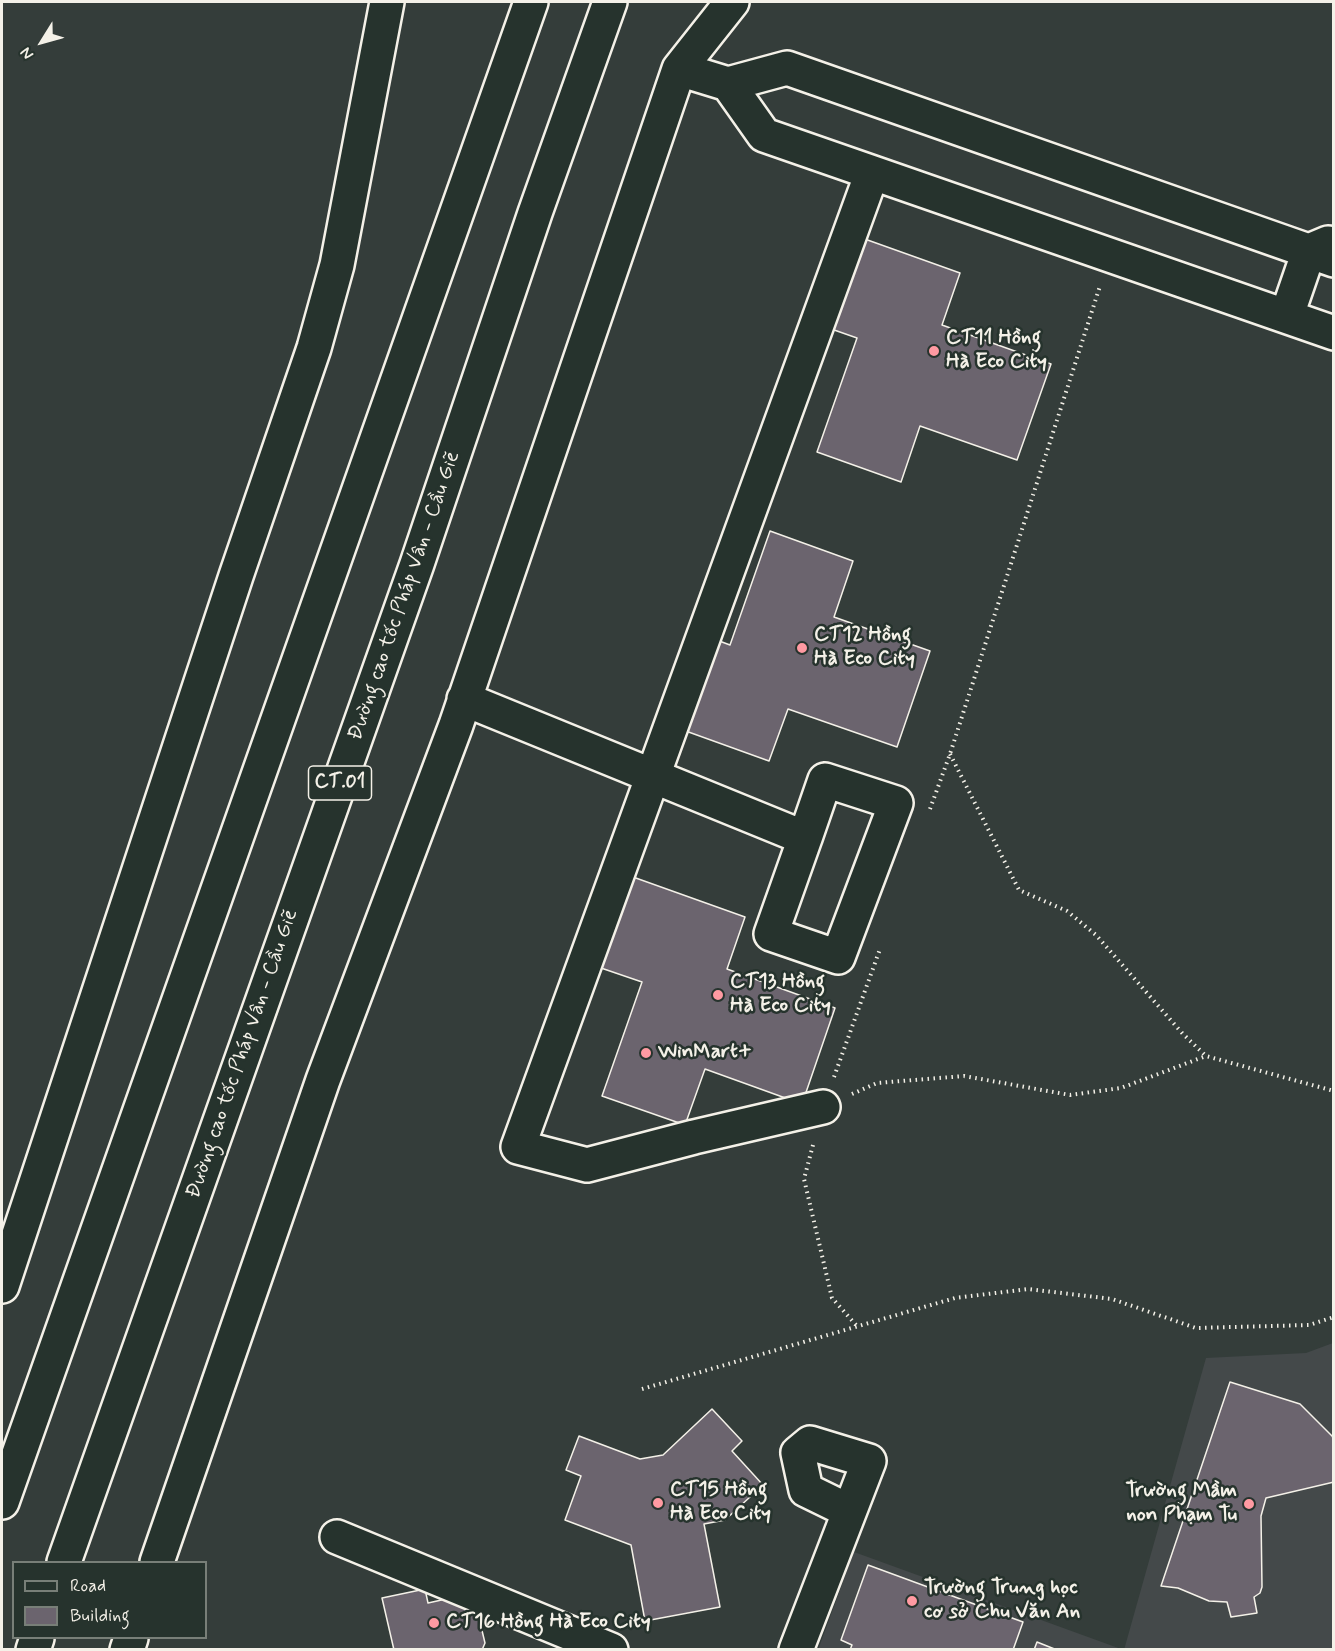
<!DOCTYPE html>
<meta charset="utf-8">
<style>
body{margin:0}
#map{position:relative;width:1335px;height:1651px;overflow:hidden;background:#343d3a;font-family:Mynerve,sans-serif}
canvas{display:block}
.frame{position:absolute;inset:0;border:3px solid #f4f1e8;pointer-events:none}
.legend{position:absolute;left:12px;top:1561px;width:195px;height:78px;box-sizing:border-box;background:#26332d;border:2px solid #787f78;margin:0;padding:8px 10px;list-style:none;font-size:18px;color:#f4f1e8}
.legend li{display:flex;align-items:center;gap:12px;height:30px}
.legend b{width:30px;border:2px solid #787f78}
.north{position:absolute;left:12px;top:12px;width:60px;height:60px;-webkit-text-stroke:4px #26332d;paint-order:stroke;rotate:233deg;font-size:16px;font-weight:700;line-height:24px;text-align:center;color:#f4f1e8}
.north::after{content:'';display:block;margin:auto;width:21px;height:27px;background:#f4f1e8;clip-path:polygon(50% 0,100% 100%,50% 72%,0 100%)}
</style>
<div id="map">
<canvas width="1335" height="1651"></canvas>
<div class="frame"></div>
<ul class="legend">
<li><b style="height:8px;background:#26332d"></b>Road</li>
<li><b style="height:16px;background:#6b646e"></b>Building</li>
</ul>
<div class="north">N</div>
</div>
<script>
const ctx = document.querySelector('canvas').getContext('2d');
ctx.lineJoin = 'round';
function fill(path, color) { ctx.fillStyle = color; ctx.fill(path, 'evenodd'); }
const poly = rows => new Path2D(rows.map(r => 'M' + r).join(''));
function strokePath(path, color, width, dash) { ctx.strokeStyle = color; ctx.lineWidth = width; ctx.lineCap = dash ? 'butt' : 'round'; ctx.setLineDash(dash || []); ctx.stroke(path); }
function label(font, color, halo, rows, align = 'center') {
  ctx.font = font + ' Mynerve,sans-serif'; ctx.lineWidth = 5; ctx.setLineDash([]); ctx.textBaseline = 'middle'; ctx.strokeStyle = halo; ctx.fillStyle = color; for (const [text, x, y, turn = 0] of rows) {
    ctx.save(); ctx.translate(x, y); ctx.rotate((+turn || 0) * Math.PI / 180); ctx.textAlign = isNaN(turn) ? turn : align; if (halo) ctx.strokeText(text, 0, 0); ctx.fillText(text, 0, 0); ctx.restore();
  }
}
const built = poly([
 [1333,1343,1333,1649,1124,1650,1206,1358,1306,1353],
 [854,1552,1121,1649,818,1650]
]);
const building = poly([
 [848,233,960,273,942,325,1051,364,1017,460,920,426,901,482,817,452,857,338,817,324,848,233],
 [770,531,853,561,834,617,930,651,897,747,788,709,769,761,658,721,690,630,730,645,770,531],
 [633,877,745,917,727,969,835,1008,802,1104,705,1069,685,1125,602,1096,642,982,601,968,633,877],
 [1230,1382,1300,1404,1332,1436,1334,1440,1334,1482,1266,1498,1261,1516,1262,1587,1260,1593,1254,1597,1257,1613,1231,1617,1227,1602,1209,1601,1178,1588,1161,1586,1230,1382],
 [712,1409,742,1441,732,1451,763,1485,725,1520,704,1524,720,1607,645,1621,631,1545,565,1520,581,1476,566,1470,579,1436,640,1459,663,1455,712,1409],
 [868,1565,1023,1622,1013,1650,850,1650,852,1645,841,1640,868,1565],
 [425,1589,428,1603,473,1593,485,1643,482,1650,394,1650,382,1598,425,1589],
 [1037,1642,1057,1650,1034,1650,1037,1642]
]);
const path = poly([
 [950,754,1019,890,1067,911,1096,935,1183,1034,1206,1056,1334,1091],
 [930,809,950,754,1100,286],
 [834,1077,880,949],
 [852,1094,877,1083,964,1076,1070,1095,1121,1088,1206,1056],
 [813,1145,804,1179,832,1298,856,1325],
 [642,1389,955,1298,1028,1289,1112,1299,1196,1328,1309,1325,1334,1317]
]);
const minor = poly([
 [679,69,728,84,787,68,1334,260],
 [728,84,764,135,1334,333],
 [1287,315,1309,251,1328,243],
 [464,699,805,838,771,934,838,957,896,803,825,780,805,838],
 [823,1107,694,1137,587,1165,518,1147,872,173],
 [2,1286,236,576,314,348,337,265,387,2],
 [337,1537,611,1650],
 [157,1562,323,1080,456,725,679,69,732,2],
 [127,1650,131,1638],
 [796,1650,869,1461,810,1443,798,1453,806,1490,849,1511]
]);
const highway = poly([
 [2,1502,531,2],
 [64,1562,417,564,535,213,610,2],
 [33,1650,37,1638]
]);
const markers = [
 [934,351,6,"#ff9aa2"],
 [802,648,6,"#ff9aa2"],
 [718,995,6,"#ff9aa2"],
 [646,1053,6,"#ff9aa2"],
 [658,1503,6,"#ff9aa2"],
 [1249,1504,6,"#ff9aa2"],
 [912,1601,6,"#ff9aa2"],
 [434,1623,6,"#ff9aa2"]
];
const shields = [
 [340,783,63]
];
const shieldNames = [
 ["CT.01",340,783]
];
const poiNames = [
 ["CT11 Hồng",946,339],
 ["Hà Eco City",946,363],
 ["CT12 Hồng",814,636],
 ["Hà Eco City",814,660],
 ["CT13 Hồng",730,983],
 ["Hà Eco City",730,1007],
 ["WinMart+",658,1053],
 ["CT15 Hồng",670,1491],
 ["Hà Eco City",670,1515],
 ["Trường Mầm",1237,1492,"right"],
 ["non Phạm Tu",1237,1516,"right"],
 ["Trường Trung học",924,1589],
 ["cơ sở Chu Văn An",924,1613],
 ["CT16 Hồng Hà Eco City",446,1623]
];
const streetNames = [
 ["Đường cao tốc Pháp Vân - Cầu Giẽ",405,596,-71],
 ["Đường cao tốc Pháp Vân - Cầu Giẽ",243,1054,-71]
];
fill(built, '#44494a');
fill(building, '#6b646e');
strokePath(building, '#f4f1e8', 1.5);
strokePath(minor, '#f4f1e8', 38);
strokePath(highway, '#f4f1e8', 38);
strokePath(path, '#f4f1e8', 4, [1.5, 4.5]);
strokePath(minor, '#26332d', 33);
strokePath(highway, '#26332d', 33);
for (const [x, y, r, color] of markers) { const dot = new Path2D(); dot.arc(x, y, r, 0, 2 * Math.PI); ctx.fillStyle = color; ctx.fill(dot); strokePath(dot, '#26332d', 2); }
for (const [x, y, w] of shields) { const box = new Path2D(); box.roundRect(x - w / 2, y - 17, w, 34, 4.5); ctx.fillStyle = '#26332d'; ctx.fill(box); strokePath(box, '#f4f1e8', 1.5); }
label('bold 20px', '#f4f1e8', null, shieldNames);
label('bold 21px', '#f4f1e8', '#26332d', poiNames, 'left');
label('21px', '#f4f1e8', '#26332d', streetNames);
</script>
